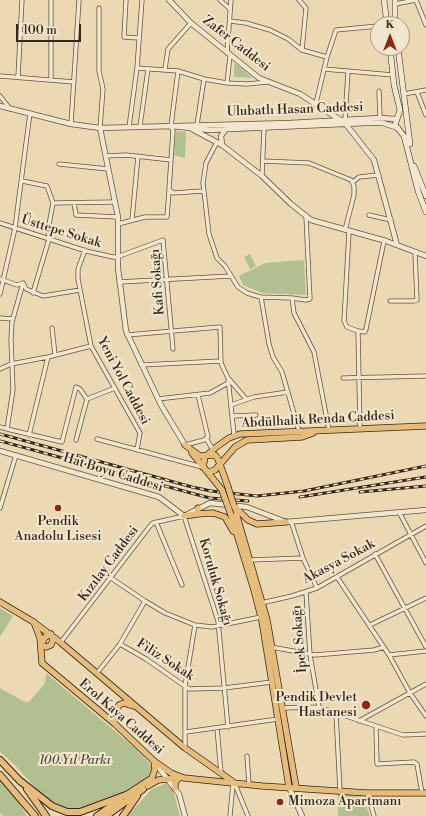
<!DOCTYPE html>
<meta charset="utf-8">
<style>
body{margin:0}
#map{position:relative;width:426px;height:816px;overflow:hidden;background:#ebd9b4;font-family:"Libre Bodoni",serif}
canvas{display:block}
.north{position:absolute;left:370px;top:16px;width:40px;height:40px;box-sizing:border-box;background:#f2e6ce;border:1px solid #a69a87;border-radius:50%;rotate:0deg;font-size:11px;font-weight:700;line-height:16px;text-align:center;color:#35271c}
.north::after{content:'';display:block;margin:auto;width:14px;height:18px;background:#8f2418;clip-path:polygon(50% 0,100% 100%,50% 72%,0 100%)}
.scale{position:absolute;left:16px;top:24px;width:65px;height:18px;box-sizing:border-box;border:2px solid #35271c;border-top:0;padding-left:5px;font-size:12px;line-height:14px;white-space:nowrap;color:#35271c;-webkit-text-stroke:3px #f2e6ce;paint-order:stroke}
</style>
<div id="map">
<canvas width="426" height="816"></canvas>
<div class="north">K</div>
<div class="scale">100 m</div>
</div>
<script>
const ctx = document.querySelector('canvas').getContext('2d');
ctx.lineJoin = 'round';
function fill(path, color) { ctx.fillStyle = color; ctx.fill(path, 'evenodd'); }
const poly = rows => new Path2D(rows.map(r => 'M' + r).join(''));
function strokePath(path, color, width, dash) { ctx.strokeStyle = color; ctx.lineWidth = width; ctx.lineCap = dash ? 'butt' : 'round'; ctx.setLineDash(dash || []); ctx.stroke(path); }
function label(font, color, halo, rows, align = 'center') {
  ctx.font = font + ' "Libre Bodoni",serif'; ctx.lineWidth = 4; ctx.setLineDash([]); ctx.textBaseline = 'middle'; ctx.strokeStyle = halo; ctx.fillStyle = color; for (const [text, x, y, turn = 0] of rows) {
    ctx.save(); ctx.translate(x, y); ctx.rotate((+turn || 0) * Math.PI / 180); ctx.textAlign = isNaN(turn) ? turn : align; if (halo) ctx.strokeText(text, 0, 0); ctx.fillText(text, 0, 0); ctx.restore();
  }
}
const green = poly([
 [234,64,236,64,253,78,234,77],
 [176,131,186,132,185,158,174,155],
 [250,254,256,266,250,269,244,257],
 [304,260,306,295,262,293,243,285,239,276,265,263],
 [0,608,13,616,0,637],
 [46,673,135,748,150,764,153,773,139,787,79,811,52,806,13,763,0,752,0,688,23,701,29,702,45,683],
 [0,782,18,802,27,816,3,816,0,813],
 [169,782,171,783,180,816,127,816,152,789],
 [338,794,362,796,370,816,338,816]
]);
const minor = poly([
 [51,0,51,80],
 [126,0,124,37,139,38],
 [220,0,230,9],
 [299,0,306,8,302,50],
 [416,0,426,25],
 [395,4,416,0],
 [99,8,99,71,103,89,100,128],
 [230,21,246,23,270,30,288,39,302,50,327,57],
 [227,53,231,0],
 [137,68,178,71,204,79,227,83,230,56],
 [165,69,168,49,191,23],
 [324,69,393,75],
 [178,71,171,126,173,131,169,189,173,193,203,191],
 [0,76,74,82],
 [18,77,22,0],
 [227,83,247,84,268,82],
 [379,91,380,118],
 [417,92,426,115],
 [404,94,426,90],
 [0,96,10,109],
 [316,103,327,57,336,30,378,26],
 [345,120,348,72],
 [71,124,79,0],
 [197,125,204,79],
 [140,126,148,69],
 [129,127,137,68,142,0],
 [217,142,206,163,203,183,209,234,217,258,225,266,238,287,247,293,260,297,292,298],
 [106,156,126,155,171,160],
 [263,161,309,163,351,180,354,186,354,195,345,230],
 [59,164,108,169],
 [262,176,264,128],
 [22,181,47,186,53,203,48,230,49,239,33,293],
 [353,182,359,177,379,175],
 [53,203,115,202],
 [74,203,76,215,118,217],
 [369,215,391,220],
 [306,217,310,299,306,300,292,298,294,313,314,352,329,430],
 [132,220,138,156],
 [0,223,86,251,113,257,117,257,163,240,173,349],
 [118,224,145,217,167,217,169,191],
 [349,232,344,321,347,327,358,331],
 [85,250,78,269,78,279,91,346,140,433,137,450],
 [0,279,17,285,23,283,26,289,43,296,80,290],
 [119,282,231,276],
 [23,283,12,322,11,340,13,390,7,429,62,442,76,387,80,389,87,399],
 [0,294,15,228,30,113],
 [261,297,269,344,273,357,282,372,299,431],
 [390,301,414,301,417,300,415,253],
 [0,318,13,319],
 [52,328,55,355],
 [127,335,220,327,221,363,228,378,234,435],
 [141,365,221,361],
 [0,369,11,364,48,357,91,346],
 [228,378,246,399],
 [343,378,426,376],
 [158,399,210,393,228,383],
 [231,405,254,397,288,392],
 [233,416,256,415],
 [0,427,7,429],
 [360,429,358,331,365,332,366,329,384,241],
 [29,435,48,357],
 [206,438,213,450],
 [97,439,202,467],
 [76,440,87,399,115,388],
 [185,445,204,440,208,437,198,395],
 [0,508,16,455],
 [399,512,426,563],
 [291,521,303,558,317,588],
 [156,522,182,585],
 [375,554,426,647],
 [250,560,303,558],
 [337,577,389,655,410,693,426,716],
 [111,578,145,601,165,613,195,625,212,627,261,617],
 [306,592,310,655,319,707],
 [261,603,292,596,317,588,426,526],
 [370,625,426,598],
 [61,642,150,526,153,523,184,516,218,621,228,727],
 [120,644,146,659,189,689,224,688,272,682],
 [271,647,315,655,374,650,384,647],
 [389,655,426,651],
 [97,673,120,644,145,601],
 [282,708,319,707,403,735,426,734],
 [336,713,340,791],
 [359,721,426,684],
 [376,726,377,764,414,762,417,764,422,793],
 [217,728,221,773],
 [186,732,278,719],
 [185,748,185,686,195,625],
 [247,756,249,785],
 [234,782,248,816],
 [367,793,374,816],
 [230,816,233,784]
]);
const tertiary = poly([
 [169,0,191,23,259,78,300,94,345,123,374,160,397,245],
 [0,106,71,124,100,128,289,123,380,118,396,119],
 [171,126,209,130,367,123,383,123,398,128],
 [100,128,118,217,118,268,126,331,161,405,185,445],
 [192,129,222,145,262,176,291,204,311,220,386,241,426,256],
 [222,145,221,136,226,129],
 [0,451,159,497,184,516,210,503,247,507,286,522,426,510],
 [155,763,179,794,185,816],
 [289,787,302,816]
]);
const secondary = poly([
 [384,0,387,24],
 [395,0,395,24],
 [390,48,394,85,400,110,395,125,404,136,418,191,426,212],
 [398,48,410,144],
 [414,166,426,196]
]);
const primary = poly([
 [185,445,200,456,215,455,218,459,228,487],
 [192,453,222,490],
 [203,467,205,457,215,448,229,438,240,434,426,426],
 [208,472,215,470,235,447,247,440,302,437,313,433],
 [234,506,267,620,296,787],
 [235,507,248,520,257,524,286,522],
 [198,508,197,514,213,513,225,517,233,531],
 [231,515,254,590,262,621,289,787],
 [184,516,198,514],
 [0,602,32,621,60,642,185,748,232,781],
 [34,622,40,638,42,663,115,724,154,761,171,773,184,778,262,786,367,793,426,793],
 [51,634,53,640,51,645,46,647,41,645,45,637,51,634],
 [115,724,114,713,119,705,124,703,133,706],
 [148,786,158,780,178,778],
 [175,788,175,782,179,778],
 [126,795,152,778,155,769,154,761]
]);
const trunk = poly([
 [0,760,21,782],
 [0,775,35,816],
 [19,780,52,806,67,812,80,812,126,795],
 [27,789,46,816],
 [97,816,120,800],
 [106,816,143,789],
 [123,816,137,796]
]);
const rail = poly([
 [0,434,192,487,211,491,257,496,304,491,426,466],
 [0,441,191,493,210,498,248,501],
 [360,492,426,486],
 [300,497,426,477]
]);
const primaryBridge = poly([
 [228,487,234,506],
 [222,490,231,515]
]);
const markers = [
 [58,508,4,"#8f2418"],
 [366,705,5,"#8f2418"],
 [280,802,4,"#8f2418"]
];
const streetNames = [
 ["Zafer Caddesi",236,44,38],
 ["Ulubatlı Hasan Caddesi",295,110,-2],
 ["Üsttepe Sokak",61,232,17],
 ["Kafi Sokağı",158,282,-94],
 ["Yeni Yol Caddesi",123,381,62],
 ["Abdülhalik Renda Caddesi",318,420,-3],
 ["Hat Boyu Caddesi",113,473,17],
 ["Akasya Sokak",339,562,-28],
 ["Kızılay Caddesi",109,564,-53],
 ["Koruluk Sokağı",215,582,74],
 ["İpek Sokağı",300,639,-95],
 ["Filiz Sokak",165,660,33],
 ["Erol Kaya Caddesi",121,717,41]
];
const poiNames = [
 ["Pendik",58,522],
 ["Anadolu Lisesi",58,537],
 ["Pendik Devlet",357,698,"right"],
 ["Hastanesi",357,713,"right"],
 ["Mimoza Apartmanı",288,802,"left"]
];
const parkNames = [
 ["100.Yıl Parkı",75,761]
];
fill(green, '#b2c091');
strokePath(minor, '#625442', 5);
strokePath(tertiary, '#625442', 6);
strokePath(secondary, '#35271c', 6);
strokePath(primary, '#35271c', 7);
strokePath(trunk, '#35271c', 8);
strokePath(minor, '#f2e6ce', 3.5);
strokePath(tertiary, '#f2e6ce', 4.5);
strokePath(secondary, '#f2e6ce', 5);
strokePath(primary, '#e6bc7a', 5.5);
strokePath(trunk, '#e6bc7a', 6);
strokePath(rail, '#35271c', 3);
strokePath(rail, '#f2e6ce', 1.5, [4.5]);
strokePath(primaryBridge, '#35271c', 7, []);
strokePath(primaryBridge, '#e6bc7a', 5.5);
for (const [x, y, r, color] of markers) { const dot = new Path2D(); dot.arc(x, y, r, 0, 2 * Math.PI); ctx.fillStyle = color; ctx.fill(dot); strokePath(dot, '#f2e6ce', 1.5); }
label('13px', '#35271c', '#f2e6ce', streetNames);
label('13px', '#35271c', '#f2e6ce', poiNames);
label('italic 13px', '#544d39', '#f2e6ce', parkNames);
</script>
